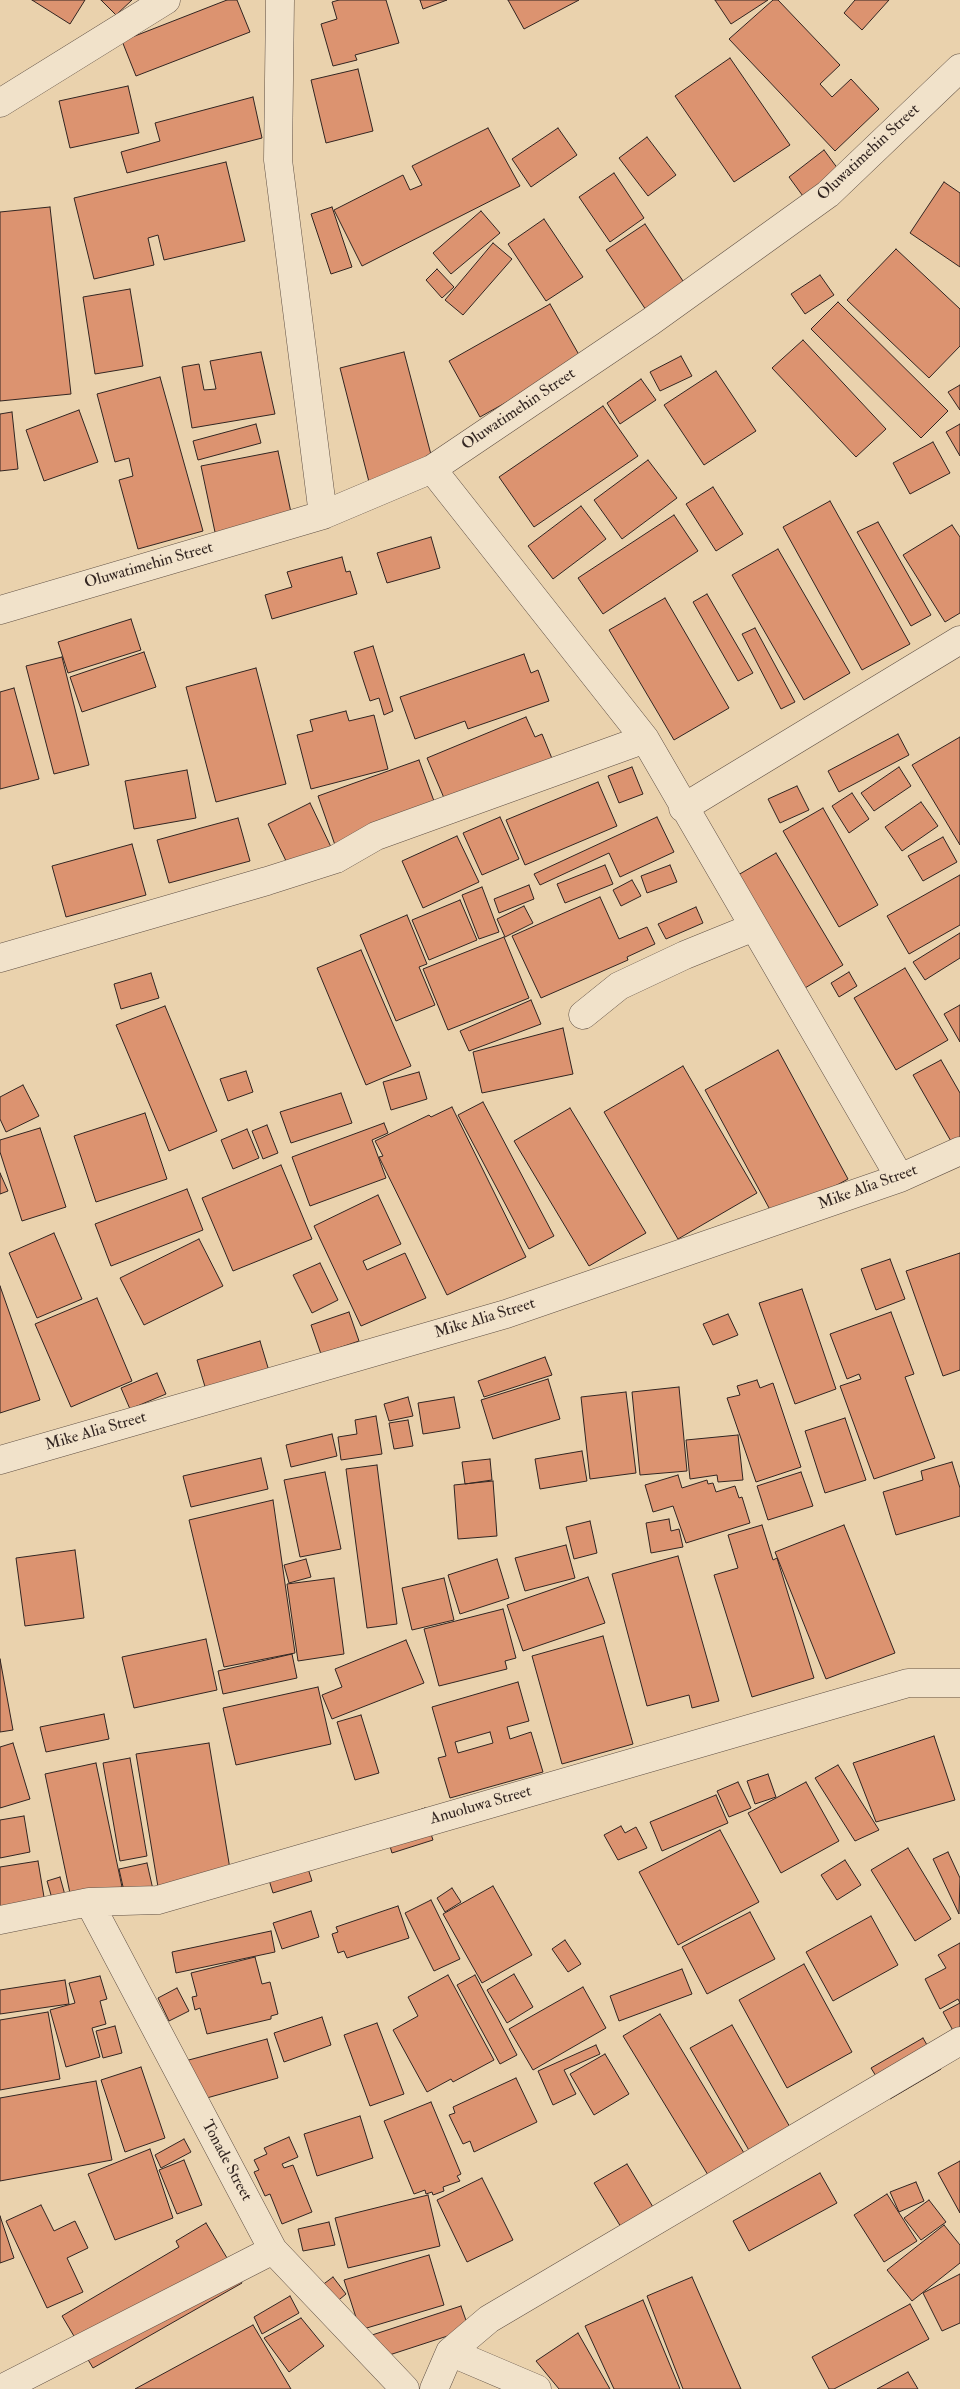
<!DOCTYPE html>
<style>
body{margin:0}
canvas{display:block;background:#ead2ad}
</style>
<canvas width="960" height="2389"></canvas>
<script>
const ctx = document.querySelector('canvas').getContext('2d');
ctx.lineJoin = 'round';
function fill(path, color) { ctx.fillStyle = color; ctx.fill(path, 'evenodd'); }
const poly = rows => new Path2D(rows.map(r => 'M' + r).join(''));
function strokePath(path, color, width, dash) { ctx.strokeStyle = color; ctx.lineWidth = width; ctx.lineCap = dash ? 'butt' : 'round'; ctx.setLineDash(dash || []); ctx.stroke(path); }
function label(font, color, halo, rows, align = 'center') {
  ctx.font = font + ' "IM FELL Double Pica",serif'; ctx.lineWidth = 4; ctx.setLineDash([]); ctx.textBaseline = 'middle'; ctx.strokeStyle = halo; ctx.fillStyle = color; for (const [text, x, y, turn = 0] of rows) {
    ctx.save(); ctx.translate(x, y); ctx.rotate((+turn || 0) * Math.PI / 180); ctx.textAlign = isNaN(turn) ? turn : align; if (halo) ctx.strokeText(text, 0, 0); ctx.fillText(text, 0, 0); ctx.restore();
  }
}
const building = poly([
 [32,0,85,0,70,24,32,0],
 [101,0,132,0,116,15,101,0],
 [227,0,237,0,250,32,136,76,122,41,227,0],
 [339,0,386,0,399,43,355,55,357,60,333,66,321,24,337,19,332,2,339,0],
 [420,0,447,0,423,9,420,0],
 [508,0,579,0,524,29,508,0],
 [715,0,768,0,731,24,715,0],
 [773,0,778,0,840,65,820,84,832,97,851,79,879,109,835,151,729,39,773,0],
 [855,0,889,0,862,30,844,13,855,0],
 [730,58,790,145,734,182,675,96,730,58],
 [358,69,373,131,326,143,311,80,358,69],
 [128,86,139,133,70,148,59,101,128,86],
 [253,97,262,138,127,173,121,152,160,141,155,123,253,97],
 [488,128,520,186,362,266,334,210,403,175,410,190,422,185,412,166,488,128],
 [558,128,577,155,531,187,512,159,558,128],
 [647,137,676,175,648,196,619,158,647,137],
 [824,150,844,177,808,203,789,177,824,150],
 [226,162,245,241,164,260,158,235,148,238,154,265,94,279,74,198,226,162],
 [614,173,644,218,610,242,579,197,614,173],
 [944,182,960,193,960,267,910,233,944,182],
 [50,207,71,394,0,401,0,212,50,207],
 [332,207,352,267,331,274,311,214,332,207],
 [481,211,500,233,451,274,433,253,481,211],
 [544,219,583,277,546,301,508,244,544,219],
 [645,224,691,293,652,319,606,250,645,224],
 [493,243,512,259,463,315,445,300,493,243],
 [896,249,960,309,960,346,929,378,847,300,896,249],
 [437,269,454,287,442,298,426,280,437,269],
 [820,275,834,295,805,314,791,294,820,275],
 [130,289,143,366,95,374,83,297,130,289],
 [838,302,948,411,921,438,811,329,838,302],
 [550,304,582,360,480,417,449,361,550,304],
 [803,340,886,429,856,457,772,368,803,340],
 [261,352,275,414,192,428,182,367,199,364,204,390,216,389,210,361,261,352],
 [404,352,434,466,369,482,340,368,404,352],
 [681,356,692,376,660,391,650,372,681,356],
 [716,371,756,431,704,465,664,405,716,371],
 [160,377,203,531,138,549,119,480,133,476,129,458,115,462,97,394,160,377],
 [641,379,656,400,620,424,607,403,641,379],
 [960,385,960,410,948,392,960,385],
 [603,406,638,456,534,527,499,477,603,406],
 [79,410,98,462,44,481,26,430,79,410],
 [12,412,18,469,0,471,0,414,12,412],
 [256,424,261,443,198,460,193,441,256,424],
 [960,424,960,456,946,432,960,424],
 [933,442,950,473,910,494,893,463,933,442],
 [278,451,296,536,219,551,201,466,278,451],
 [648,460,677,498,622,539,594,500,648,460],
 [713,487,743,534,716,551,686,504,713,487],
 [830,501,910,644,862,670,783,527,830,501],
 [581,506,606,539,553,579,528,546,581,506],
 [674,515,698,551,603,614,578,578,674,515],
 [878,522,931,615,911,626,857,532,878,522],
 [952,525,960,537,960,613,945,622,903,555,952,525],
 [431,537,440,568,387,583,377,553,431,537],
 [778,549,850,673,804,700,732,575,778,549],
 [342,557,346,572,350,571,357,594,272,619,265,595,292,587,287,572,342,557],
 [707,594,753,673,738,681,693,602,707,594],
 [665,598,729,708,674,740,609,630,665,598],
 [131,619,141,650,68,673,58,642,131,619],
 [755,628,795,702,781,709,742,634,755,628],
 [373,646,393,711,384,715,379,698,370,701,354,652,373,646],
 [144,652,156,687,82,712,70,677,144,652],
 [524,654,531,673,538,670,549,701,468,729,465,721,415,739,400,697,524,654],
 [62,657,89,765,54,774,26,666,62,657],
 [256,668,286,784,216,802,186,687,256,668],
 [14,688,39,779,0,789,0,692,14,688],
 [346,711,349,721,374,715,388,769,311,789,297,735,313,731,310,720,346,711],
 [526,717,535,737,542,734,553,761,447,805,427,758,526,717],
 [898,734,909,755,839,792,828,771,898,734],
 [960,737,960,845,912,765,960,737],
 [419,760,438,812,336,848,318,796,419,760],
 [632,767,643,794,619,803,608,776,632,767],
 [899,767,911,786,874,811,861,793,899,767],
 [187,770,196,818,134,829,125,781,187,770],
 [598,782,617,826,525,865,506,820,598,782],
 [797,786,809,810,780,823,768,799,797,786],
 [852,793,869,819,849,833,832,806,852,793],
 [921,802,938,826,902,851,885,827,921,802],
 [310,803,331,847,289,867,268,824,310,803],
 [823,808,878,905,839,927,783,831,823,808],
 [500,817,519,859,482,875,463,833,500,817],
 [657,817,674,852,620,877,609,853,540,885,534,874,657,817],
 [238,818,250,861,169,883,157,840,238,818],
 [457,836,479,882,423,908,402,861,457,836],
 [943,837,957,862,923,881,908,856,943,837],
 [132,844,146,895,66,917,52,866,132,844],
 [776,853,843,965,805,988,738,875,776,853],
 [605,865,613,884,565,903,557,884,605,865],
 [670,865,677,882,647,893,641,876,670,865],
 [960,875,960,925,909,954,887,916,960,875],
 [632,880,641,896,621,906,613,890,632,880],
 [529,885,534,899,499,913,494,899,529,885],
 [482,887,499,932,479,939,462,895,482,887],
 [600,897,619,939,647,927,655,944,627,957,628,960,541,998,512,936,600,897],
 [460,900,477,940,429,960,412,920,460,900],
 [524,906,533,923,505,937,497,919,524,906],
 [696,907,703,923,666,939,658,924,696,907],
 [407,915,427,964,419,967,435,1005,396,1021,360,935,407,915],
 [960,933,960,958,925,980,913,962,960,933],
 [504,937,529,998,448,1030,423,969,504,937],
 [361,950,411,1066,366,1085,317,968,361,950],
 [905,968,948,1040,896,1070,854,998,905,968],
 [849,972,857,986,839,997,831,983,849,972],
 [151,973,159,998,121,1009,114,984,151,973],
 [531,1000,541,1024,469,1051,460,1031,531,1000],
 [960,1005,960,1042,944,1014,960,1005],
 [165,1006,217,1131,169,1151,116,1025,165,1006],
 [563,1028,573,1074,482,1093,473,1052,563,1028],
 [778,1050,848,1179,775,1219,705,1090,778,1050],
 [941,1060,960,1093,960,1139,952,1143,913,1075,941,1060],
 [683,1066,757,1193,678,1239,604,1112,683,1066],
 [246,1071,253,1092,228,1101,220,1079,246,1071],
 [419,1072,427,1099,391,1110,383,1082,419,1072],
 [23,1085,39,1116,6,1132,0,1119,0,1097,23,1085],
 [341,1093,352,1123,291,1143,280,1112,341,1093],
 [483,1102,554,1236,529,1249,458,1115,483,1102],
 [452,1107,526,1257,447,1295,379,1157,383,1156,375,1141,429,1115,431,1117,452,1107],
 [570,1108,646,1233,589,1266,514,1141,570,1108],
 [145,1113,167,1179,96,1202,74,1136,145,1113],
 [384,1123,388,1133,372,1140,386,1178,310,1206,292,1157,384,1123],
 [267,1125,278,1153,263,1159,252,1131,267,1125],
 [40,1128,66,1207,22,1221,0,1152,0,1140,40,1128],
 [247,1129,259,1158,233,1169,221,1140,247,1129],
 [281,1165,312,1239,233,1271,202,1198,281,1165],
 [0,1173,8,1191,0,1194,0,1173],
 [187,1189,203,1230,111,1266,95,1224,187,1189],
 [378,1195,401,1244,363,1261,367,1270,405,1253,426,1298,361,1326,314,1226,378,1195],
 [54,1233,82,1299,37,1318,9,1253,54,1233],
 [199,1239,223,1286,144,1325,120,1278,199,1239],
 [960,1253,960,1370,943,1376,906,1271,960,1253],
 [890,1259,905,1299,876,1310,861,1269,890,1259],
 [320,1263,338,1300,312,1313,293,1275,320,1263],
 [0,1286,40,1400,0,1413,0,1286],
 [802,1289,836,1389,795,1404,759,1303,802,1289],
 [97,1298,132,1381,71,1407,35,1324,97,1298],
 [349,1312,359,1341,321,1354,311,1325,349,1312],
 [891,1312,914,1374,905,1377,935,1458,874,1479,840,1386,861,1379,859,1374,847,1379,830,1334,891,1312],
 [728,1314,738,1335,713,1345,703,1324,728,1314],
 [260,1341,269,1371,206,1390,197,1360,260,1341],
 [545,1357,552,1375,484,1397,478,1381,545,1357],
 [157,1373,166,1394,130,1409,121,1388,157,1373],
 [548,1379,560,1419,493,1439,481,1400,548,1379],
 [757,1380,760,1388,773,1383,801,1467,756,1482,727,1398,740,1395,737,1386,757,1380],
 [679,1387,687,1471,640,1475,632,1392,679,1387],
 [626,1392,636,1473,590,1479,581,1397,626,1392],
 [408,1397,413,1416,389,1421,384,1404,408,1397],
 [454,1397,460,1428,423,1434,418,1403,454,1397],
 [376,1416,382,1454,341,1460,338,1437,357,1434,355,1420,376,1416],
 [845,1418,866,1480,825,1493,805,1431,845,1418],
 [408,1420,413,1446,394,1449,389,1423,408,1420],
 [332,1434,337,1456,291,1467,286,1445,332,1434],
 [738,1435,743,1480,718,1482,717,1475,690,1479,686,1440,738,1435],
 [582,1451,587,1481,540,1489,535,1459,582,1451],
 [261,1458,268,1489,191,1507,183,1476,261,1458],
 [490,1459,492,1480,465,1484,462,1462,490,1459],
 [952,1462,960,1488,960,1516,896,1535,883,1492,923,1480,921,1471,952,1462],
 [377,1465,397,1624,367,1628,346,1469,377,1465],
 [325,1472,341,1549,300,1557,284,1480,325,1472],
 [801,1472,813,1506,768,1520,757,1486,801,1472],
 [678,1475,682,1488,707,1480,708,1484,713,1483,716,1492,735,1486,739,1498,742,1497,750,1523,686,1543,673,1506,653,1512,645,1485,678,1475],
 [493,1481,497,1536,458,1539,454,1485,493,1481],
 [273,1500,295,1653,224,1667,189,1520,273,1500],
 [669,1519,671,1531,679,1529,683,1547,651,1553,646,1523,669,1519],
 [590,1521,597,1553,574,1559,566,1527,590,1521],
 [762,1525,773,1560,777,1558,814,1678,752,1697,714,1575,738,1568,728,1535,762,1525],
 [844,1525,895,1653,826,1679,775,1552,844,1525],
 [566,1545,575,1578,525,1591,515,1558,566,1545],
 [75,1550,84,1618,25,1626,16,1558,75,1550],
 [678,1556,719,1701,692,1708,689,1695,647,1706,612,1574,678,1556],
 [306,1559,311,1577,289,1583,284,1565,306,1559],
 [497,1559,509,1598,460,1614,448,1575,497,1559],
 [588,1577,605,1623,523,1651,507,1605,588,1577],
 [334,1578,344,1654,298,1661,287,1584,334,1578],
 [444,1578,454,1620,412,1630,402,1588,444,1578],
 [503,1609,516,1658,505,1661,507,1669,439,1686,424,1629,503,1609],
 [603,1636,633,1744,562,1764,532,1656,603,1636],
 [206,1639,217,1690,134,1708,122,1657,206,1639],
 [406,1640,424,1683,332,1719,322,1695,342,1687,335,1669,406,1640],
 [292,1654,297,1678,223,1694,218,1671,292,1654],
 [0,1659,13,1730,0,1732,0,1659],
 [518,1682,529,1721,507,1727,510,1739,531,1732,543,1772,450,1798,438,1758,446,1756,432,1707,518,1682],
 [490,1732,493,1743,458,1753,455,1742,490,1732],
 [318,1687,331,1744,236,1765,223,1708,318,1687],
 [104,1714,109,1739,46,1752,40,1727,104,1714],
 [361,1715,379,1773,355,1780,337,1722,361,1715],
 [934,1736,955,1800,876,1822,853,1763,934,1736],
 [13,1743,30,1799,0,1808,0,1747,13,1743],
 [209,1743,232,1881,159,1893,136,1754,209,1743],
 [130,1758,147,1856,120,1861,103,1763,130,1758],
 [96,1763,122,1887,71,1898,45,1774,96,1763],
 [838,1765,879,1830,855,1841,815,1778,838,1765],
 [768,1774,776,1797,755,1804,747,1781,768,1774],
 [738,1782,751,1808,729,1817,717,1791,738,1782],
 [806,1782,839,1841,781,1873,748,1813,806,1782],
 [716,1795,728,1823,662,1851,650,1822,716,1795],
 [425,1808,429,1818,426,1819,433,1840,392,1853,385,1829,396,1818,425,1808],
 [24,1816,30,1852,0,1858,0,1820,24,1816],
 [621,1826,625,1833,636,1827,647,1848,618,1860,604,1835,621,1826],
 [720,1830,759,1902,678,1945,639,1872,720,1830],
 [908,1848,951,1919,915,1941,871,1870,908,1848],
 [948,1852,960,1878,959,1914,933,1859,948,1852],
 [304,1856,312,1881,273,1893,265,1867,304,1856],
 [845,1860,861,1885,837,1900,821,1875,845,1860],
 [38,1861,45,1903,0,1911,0,1867,38,1861],
 [147,1863,154,1894,126,1900,119,1869,147,1863],
 [60,1877,68,1906,55,1909,47,1881,60,1877],
 [493,1886,532,1955,482,1983,443,1914,493,1886],
 [452,1888,461,1902,445,1912,437,1898,452,1888],
 [431,1900,460,1959,434,1971,405,1913,431,1900],
 [398,1906,409,1938,347,1958,344,1951,338,1953,332,1934,338,1932,336,1927,398,1906],
 [311,1911,319,1937,282,1949,273,1923,311,1911],
 [750,1912,775,1959,707,1994,682,1947,750,1912],
 [871,1916,898,1965,833,2001,806,1952,871,1916],
 [271,1931,275,1952,176,1973,172,1952,271,1931],
 [565,1940,581,1964,568,1972,552,1949,565,1940],
 [960,1943,960,2039,958,2040,943,2012,960,2003,958,1999,940,2009,925,1979,946,1968,938,1955,960,1943],
 [255,1957,262,1984,270,1982,278,2014,271,2016,271,2019,207,2034,200,2008,195,2010,192,1997,197,1996,191,1973,255,1957],
 [804,1964,852,2052,787,2088,739,2000,804,1964],
 [682,1969,692,1994,619,2021,610,1996,682,1969],
 [514,1974,533,2007,507,2023,487,1990,514,1974],
 [448,1975,494,2060,453,2082,451,2079,427,2092,393,2030,418,2016,408,1997,448,1975],
 [475,1975,517,2055,500,2064,457,1985,475,1975],
 [100,1976,107,1999,100,2001,106,2024,92,2028,100,2057,66,2067,50,2010,75,2003,69,1983,100,1976],
 [65,1980,69,2004,0,2014,0,1990,65,1980],
 [583,1987,606,2028,533,2070,509,2029,583,1987],
 [177,1988,189,2011,169,2021,158,1998,177,1988],
 [48,2012,60,2079,0,2090,0,2020,48,2012],
 [660,2014,744,2153,708,2175,623,2036,660,2014],
 [322,2017,331,2045,284,2062,274,2033,322,2017],
 [377,2023,404,2094,370,2106,344,2035,377,2023],
 [732,2025,795,2136,754,2159,690,2048,732,2025],
 [115,2026,122,2053,103,2058,96,2031,115,2026],
 [923,2038,941,2069,890,2099,871,2068,923,2038],
 [267,2039,278,2078,196,2101,185,2061,267,2039],
 [596,2045,600,2054,564,2070,576,2094,553,2105,538,2071,596,2045],
 [605,2054,629,2094,594,2115,570,2074,605,2054],
 [141,2067,165,2138,125,2152,101,2080,141,2067],
 [516,2078,537,2122,474,2152,470,2141,463,2144,449,2115,455,2113,453,2107,516,2078],
 [96,2081,112,2160,0,2181,0,2098,96,2081],
 [431,2102,461,2174,457,2176,460,2181,443,2187,444,2191,433,2195,432,2192,426,2194,425,2190,414,2194,384,2121,431,2102],
 [360,2116,373,2158,317,2176,304,2134,360,2116],
 [289,2137,298,2157,282,2164,284,2168,293,2165,312,2212,282,2224,270,2194,265,2196,254,2172,259,2170,254,2160,267,2154,264,2148,289,2137],
 [184,2139,191,2152,161,2168,155,2155,184,2139],
 [150,2149,173,2218,115,2240,88,2174,150,2149],
 [184,2160,202,2205,177,2214,159,2170,184,2160],
 [960,2161,960,2213,938,2173,960,2161],
 [627,2164,656,2212,624,2232,594,2183,627,2164],
 [820,2173,837,2203,749,2251,733,2221,820,2173],
 [482,2178,513,2240,467,2262,437,2200,482,2178],
 [916,2182,924,2201,899,2212,890,2192,916,2182],
 [887,2194,917,2241,884,2262,854,2215,887,2194],
 [428,2195,440,2246,348,2268,335,2218,428,2195],
 [929,2200,946,2222,921,2240,904,2218,929,2200],
 [41,2205,54,2231,75,2221,88,2248,67,2258,83,2292,47,2308,6,2221,41,2205],
 [0,2216,14,2258,0,2263,0,2216],
 [329,2222,335,2245,303,2251,298,2229,329,2222],
 [206,2223,242,2283,93,2368,62,2316,179,2247,176,2241,206,2223],
 [944,2225,960,2245,960,2263,912,2301,887,2270,944,2225],
 [429,2255,444,2305,360,2330,344,2280,429,2255],
 [960,2274,960,2323,942,2331,923,2293,960,2274],
 [333,2277,346,2294,334,2304,321,2286,333,2277],
 [692,2277,741,2389,683,2389,647,2296,692,2277],
 [290,2296,299,2313,262,2334,254,2317,290,2296],
 [643,2300,680,2389,614,2389,585,2326,643,2300],
 [910,2304,929,2339,834,2389,829,2389,812,2357,910,2304],
 [461,2306,469,2329,377,2359,369,2336,461,2306],
 [301,2318,324,2346,289,2372,264,2338,301,2318],
 [253,2325,291,2389,135,2389,253,2325],
 [578,2333,610,2389,559,2389,536,2361,578,2333],
 [908,2372,918,2389,877,2389,908,2372]
]);
const minor = poly([
 [280,0,278,160,323,515],
 [0,103,166,0],
 [432,469,645,739,900,1178],
 [0,610,323,515,432,469,650,322,828,194,960,68],
 [683,808,960,640],
 [0,958,267,881,336,859,376,836,645,739],
 [583,1015,619,986,685,955,754,927],
 [0,1460,506,1314,900,1178,960,1151],
 [89,1902,273,2250,405,2389],
 [0,1920,89,1902,158,1900,908,1683,960,1683],
 [450,2352,537,2389],
 [1,2389,273,2250],
 [434,2389,450,2352,489,2319,960,2041]
]);
const streetNames = [
 ["Oluwatimehin Street",869,153,-43],
 ["Oluwatimehin Street",519,410,-34],
 ["Oluwatimehin Street",149,566,-16],
 ["Mike Alia Street",868,1188,-20],
 ["Mike Alia Street",485,1319,-17],
 ["Mike Alia Street",96,1432,-16],
 ["Anuoluwa Street",481,1806,-16],
 ["Tonade Street",226,2161,62]
];
fill(building, '#dc9370');
strokePath(building, '#322521', 1);
strokePath(minor, '#605044', 29);
strokePath(minor, '#f1e2ca', 28);
label('16px', '#322521', '#f1e2ca', streetNames);
</script>
